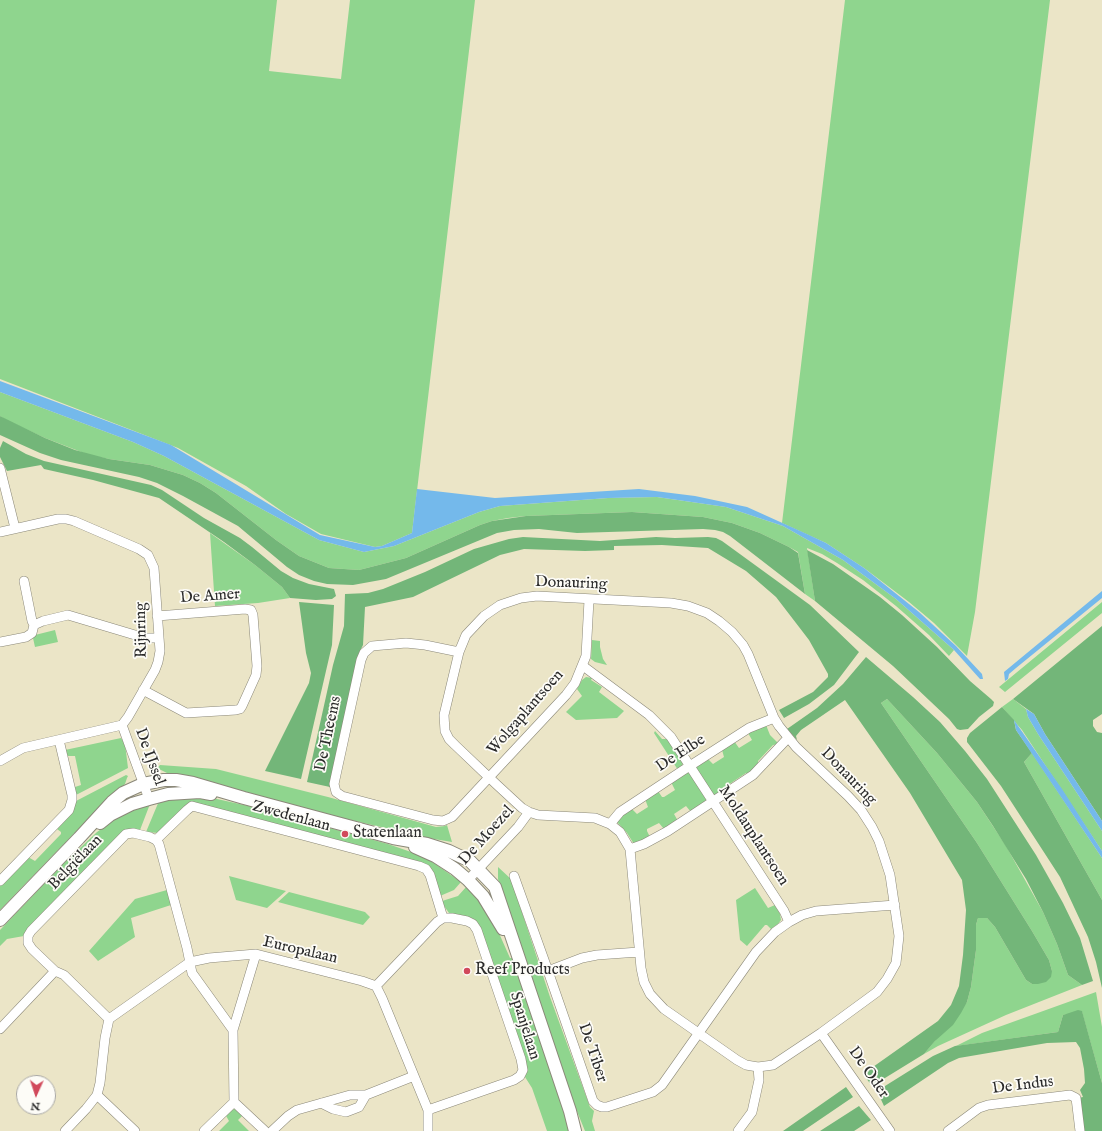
<!DOCTYPE html>
<meta charset="utf-8">
<style>
body{margin:0}
#map{position:relative;width:1102px;height:1131px;overflow:hidden;background:#ebe5c7;font-family:"IM FELL English",serif}
canvas{display:block}
.north{position:absolute;left:16px;top:1075px;width:40px;height:40px;box-sizing:border-box;background:#fdfcf7;border:1px solid #a9a8a5;border-radius:50%;rotate:183deg;font-size:11px;font-weight:700;line-height:16px;text-align:center;color:#2b2b2b}
.north::after{content:'';display:block;margin:auto;width:14px;height:18px;background:#d1495b;clip-path:polygon(50% 0,100% 100%,50% 72%,0 100%)}
</style>
<div id="map">
<canvas width="1102" height="1131"></canvas>
<div class="north">N</div>
</div>
<script>
const ctx = document.querySelector('canvas').getContext('2d');
ctx.lineJoin = 'round';
function fill(path, color) { ctx.fillStyle = color; ctx.fill(path, 'evenodd'); }
const poly = rows => new Path2D(rows.map(r => 'M' + r).join(''));
function strokePath(path, color, width, dash) { ctx.strokeStyle = color; ctx.lineWidth = width; ctx.lineCap = dash ? 'butt' : 'round'; ctx.setLineDash(dash || []); ctx.stroke(path); }
function label(font, color, halo, rows, align = 'center') {
  ctx.font = font + ' "IM FELL English",serif'; ctx.lineWidth = 3.5; ctx.setLineDash([]); ctx.textBaseline = 'middle'; ctx.strokeStyle = halo; ctx.fillStyle = color; for (const [text, x, y, turn = 0] of rows) {
    ctx.save(); ctx.translate(x, y); ctx.rotate((+turn || 0) * Math.PI / 180); ctx.textAlign = isNaN(turn) ? turn : align; if (halo) ctx.strokeText(text, 0, 0); ctx.fillText(text, 0, 0); ctx.restore();
  }
}
const green = poly([
 [0,0,277,0,269,71,341,79,350,0,475,0,412,533,382,546,375,547,321,534,286,514,246,486,178,448,0,379],
 [845,0,1050,0,975,612,967,656,934,623,909,602,864,568,826,543,782,523],
 [0,392,133,442,164,456,319,540,364,552,394,546,479,512,500,506,608,498,657,497,726,507,783,526,843,560,896,599,954,650,949,656,929,635,896,606,863,580,837,563,822,554,807,548,815,601,805,594,798,552,789,547,760,533,732,523,703,517,632,512,526,516,508,518,492,521,480,525,406,558,359,570,329,568,299,556,276,540,216,493,200,483,183,475,150,465,109,459,89,455,45,438,6,420,0,416],
 [210,533,255,565,282,587,290,598,258,603,215,606],
 [1102,602,1102,613,1005,692,999,687],
 [55,630,58,642,35,647,33,638,35,635],
 [592,640,600,641,600,647,603,659,607,665,595,662,591,659],
 [586,677,592,678,591,680,602,687,599,692,624,711,617,718,576,720,566,712,582,696,577,689,582,680],
 [887,699,937,753,977,802,1006,846,1043,912,1057,944,1068,975,1082,985,1006,1015,938,1046,924,1054,967,1002,971,987,976,950,976,925,978,918,987,918,995,927,1026,980,1032,984,1052,971,1049,960,1032,931,977,843,881,703],
 [1013,699,1026,709,1028,717,1038,734,1102,831,1102,851,1022,730,1002,707],
 [766,725,770,735,779,744,773,745,758,761,758,765,751,773,746,773,728,785,727,789,715,797,695,767,708,759,713,764,724,757,722,750,734,741,739,748,752,740,748,733],
 [655,731,662,739,667,739,678,756,680,757,683,762,682,767,678,770,654,733],
 [121,738,125,744,128,768,76,795,75,787,81,785,75,756,68,756,65,750],
 [1032,753,1102,858,1102,900,1024,762],
 [160,765,216,769,328,797,436,827,445,826,447,825,452,842,428,838,308,810,205,781,177,778,157,768],
 [688,771,690,772,708,799,691,812,686,806,674,814,678,821,664,829,659,823,647,829,647,831,650,837,634,844,627,833,617,822,622,814,631,808,637,814,648,807,645,799,658,791,662,797,664,797,675,790,671,782],
 [126,775,128,776,127,778,125,784,93,814,0,910,0,886,28,857,35,861,61,834,61,832,57,829,73,810,76,801],
 [208,797,253,807,388,844,411,852,431,861,461,882,454,890,440,896,433,874,193,805,159,833,146,832,159,801],
 [150,804,140,830,125,831,121,833,32,924,24,936,7,939,0,946,0,930,63,864,97,832,124,813],
 [498,867,511,879,550,997,590,1107,594,1111,592,1121,595,1131,585,1131,574,1104,508,910,498,879],
 [229,876,286,891,267,908,236,900],
 [467,886,480,901,494,922,510,958,512,958,571,1131,547,1131,532,1088,525,1077,527,1066,480,927,475,920,449,913,444,906,442,901,458,896],
 [755,888,768,908,775,905,780,914,781,920,778,924,771,929,767,925,765,925,747,946,740,940,736,900],
 [167,890,171,905,131,918,135,937,98,961,89,951,135,899],
 [289,892,365,912,370,917,363,925,278,902],
 [1096,992,1102,1027,1102,1083,1082,1012,1063,1015,1058,1032,956,1046,982,1033],
 [234,1109,237,1110,244,1114,238,1120,249,1131,219,1131,229,1121,225,1114]
]);
const forest = poly([
 [0,416,45,438,75,450,109,459,150,465,183,475,200,483,216,493,276,540,299,556,329,568,359,570,406,558,480,525,492,521,526,516,632,512,703,517,732,523,760,533,789,547,798,553,805,594,730,536,723,532,715,530,703,529,577,533,539,529,514,530,497,533,386,579,353,585,327,584,314,581,299,575,287,567,238,526,183,496,157,483,139,477,61,460,40,453,0,435],
 [3,441,26,454,44,461,151,485,162,490,204,518,240,538,252,547,281,571,293,578,309,584,334,589,336,596,332,599,316,600,290,598,282,587,255,565,224,542,159,498,93,480,44,469,41,465,7,471,0,457,0,448],
 [523,537,600,541,656,537,675,538,708,537,716,538,722,541,810,605,859,652,834,685,809,704,784,718,779,710,813,692,828,677,828,674,809,640,776,597,746,571,708,548,662,545,614,546,614,550,585,551,524,549,500,555,413,597,365,607,363,645,360,651,330,787,307,782,333,665,344,626,345,594,368,593,383,589,425,572,474,549,509,539],
 [807,550,833,564,880,597,902,615,937,647,970,681,991,699,994,702,993,706,979,717,968,729,960,730,957,729,949,719,893,666,815,601],
 [299,602,334,605,332,645,301,779,265,771,309,683,311,673,306,653],
 [1102,626,1102,714,1093,720,1093,726,1097,732,1102,733,1102,821,1045,734,1034,714,1013,699],
 [866,657,913,697,940,722,965,751,987,779,1036,855,1063,903,1080,938,1093,981,1082,985,1068,975,1057,944,1043,912,1026,879,993,826,977,802,937,753,887,699,881,703,977,843,1032,931,1049,960,1052,971,1051,977,1046,982,1038,984,1032,984,1026,980,995,927,987,918,978,918,976,925,976,950,971,987,967,1002,961,1013,953,1025,935,1041,924,1054,872,1086,863,1074,938,1021,951,1005,959,986,963,955,966,910,962,880,910,793,845,700,801,730,796,736,797,740,787,729,817,708,843,684],
 [1002,707,1014,720,1016,730,1032,753,1024,762,1102,900,1102,988,1096,962,1088,937,1060,877,1001,786,967,742,967,738,970,733],
 [1078,1010,1082,1011,1102,1083,1102,1131,1083,1131,1078,1098,1083,1097,1080,1090,1085,1083,1084,1069,1080,1048,1076,1042,1047,1043,959,1058,948,1063,884,1106,877,1091,933,1056,955,1046,1058,1032,1063,1015],
 [846,1087,853,1097,803,1131,783,1131],
 [859,1106,871,1120,854,1131,820,1131]
]);
const water = poly([
 [0,381,171,445,320,535,375,547,382,546,412,533,417,489,495,498,639,489,695,496,747,507,809,535,826,543,864,568,919,612,956,646,982,674,983,679,980,679,954,650,896,599,843,560,783,526,726,507,657,497,608,498,500,506,479,512,394,546,364,552,319,540,164,456,133,442,0,392],
 [1102,591,1102,598,1016,668,1009,674,1008,679,1005,681,1004,672],
 [1026,709,1034,714,1045,734,1102,821,1102,831,1038,734,1028,717],
 [1014,720,1062,789,1102,851,1102,858,1016,730]
]);
const minor = poly([
 [0,468,15,528],
 [0,532,58,519,66,519,74,521,139,549,148,555,154,568,160,651,158,662,155,670,128,717,122,725,23,748,0,761],
 [537,596,671,603,688,606,707,613,719,621,732,632,743,645,748,654,774,718,779,726,796,747,848,796,861,810,872,827,879,841,890,875,899,936,896,963,887,979,877,992,821,1033,773,1065,758,1067,746,1065,737,1060,664,1009,650,994,644,982,641,968,630,849,620,832,610,824,595,818,538,815,529,812,522,808,496,784,455,745,449,739,445,731,444,715,459,652,466,635,484,616,500,605,521,598,537,596],
 [34,625,43,621,68,615,145,638,159,638],
 [0,642,26,637,32,633,34,625,32,621,24,581],
 [459,652,425,645,406,643,372,646,364,653,361,660,334,784,336,792,342,796,433,820,443,821,452,817,566,695,575,683,586,656,589,600],
 [583,666,649,715,671,737,784,911,789,922,802,915,816,911,895,905],
 [143,690,186,713,236,710,240,709,242,706,256,675,257,666,253,615,251,610,245,609,157,616],
 [122,725,149,799],
 [610,824,620,812,682,771,749,728,774,718],
 [156,840,187,810,192,806,419,866,426,869,430,875,443,918],
 [156,840,159,844,187,948,192,973,233,1030,256,954],
 [630,849,644,844,668,831,753,775,788,738],
 [514,876,548,971],
 [468,880,518,827,529,812],
 [0,881,69,810,72,800,72,795,59,740],
 [639,952,597,955,582,958,548,971,593,1101,597,1105,602,1107,607,1107,653,1092,662,1085,756,952,775,932,789,922],
 [376,986,437,922,443,918,452,918,467,921,473,924,477,930,521,1059,523,1070,520,1076,514,1080,428,1110],
 [109,1019,64,975,55,971,32,949,28,943,28,936,31,931,126,834,133,833,150,837,156,840],
 [0,1029,55,971],
 [821,1033,890,1131],
 [97,1095,135,1131],
 [234,1102,265,1131],
 [321,1103,333,1109,346,1112,359,1107,366,1095],
 [65,1131,86,1109,97,1095,100,1083,105,1038,109,1019,190,962,209,958,256,954,362,981,376,986,382,998,428,1110,428,1131],
 [204,1131,234,1102,233,1030],
 [272,1131,288,1116,297,1110,350,1095,366,1095,414,1076],
 [738,1131,752,1112,759,1080,758,1067],
 [948,1131,979,1108,988,1105,1070,1095,1076,1098,1080,1131]
]);
const secondary = poly([
 [100,823,110,815,132,804,149,799,168,794,200,792,211,794],
 [415,847,435,856,455,869,468,880,483,896,503,929],
 [0,920,79,838,112,802,123,793,143,784,164,780,176,780,193,783,244,798,393,838,427,844,449,851,470,861,495,887,570,1111,575,1131]
]);
const markers = [
 [345,834,4,"#d1495b"],
 [467,971,4,"#d1495b"]
];
const streetNames = [
 ["Donauring",571,584,2],
 ["De Amer",210,597,-4],
 ["Rijnring",142,630,-91],
 ["Wolgaplantsoen",526,713,-49],
 ["De Theems",329,734,-78],
 ["De Elbe",681,754,-33],
 ["De IJssel",149,757,70],
 ["Donauring",848,777,46],
 ["Zwedenlaan",291,817,15],
 ["De Moezel",487,836,-48],
 ["Moldauplantsoen",753,836,57],
 ["Belgiëlaan",76,863,-46],
 ["Europalaan",300,951,13],
 ["Spanjelaan",524,1026,73],
 ["De Tiber",592,1053,71],
 ["De Oder",868,1073,55],
 ["De Indus",1023,1086,-7]
];
const poiNames = [
 ["Statenlaan",353,834],
 ["Reef Products",475,971]
];
fill(green, '#8fd58e');
fill(forest, '#73b679');
fill(water, '#74b9eb');
strokePath(minor, '#8b8879', 10);
strokePath(secondary, '#8b8879', 14);
strokePath(minor, '#fff', 9);
strokePath(secondary, '#fff', 12);
for (const [x, y, r, color] of markers) { const dot = new Path2D(); dot.arc(x, y, r, 0, 2 * Math.PI); ctx.fillStyle = color; ctx.fill(dot); strokePath(dot, '#fdfcf7', 1.5); }
label('16px', '#2b2b2b', '#fdfcf7', streetNames);
label('16px', '#2b2b2b', '#fdfcf7', poiNames, 'left');
</script>
